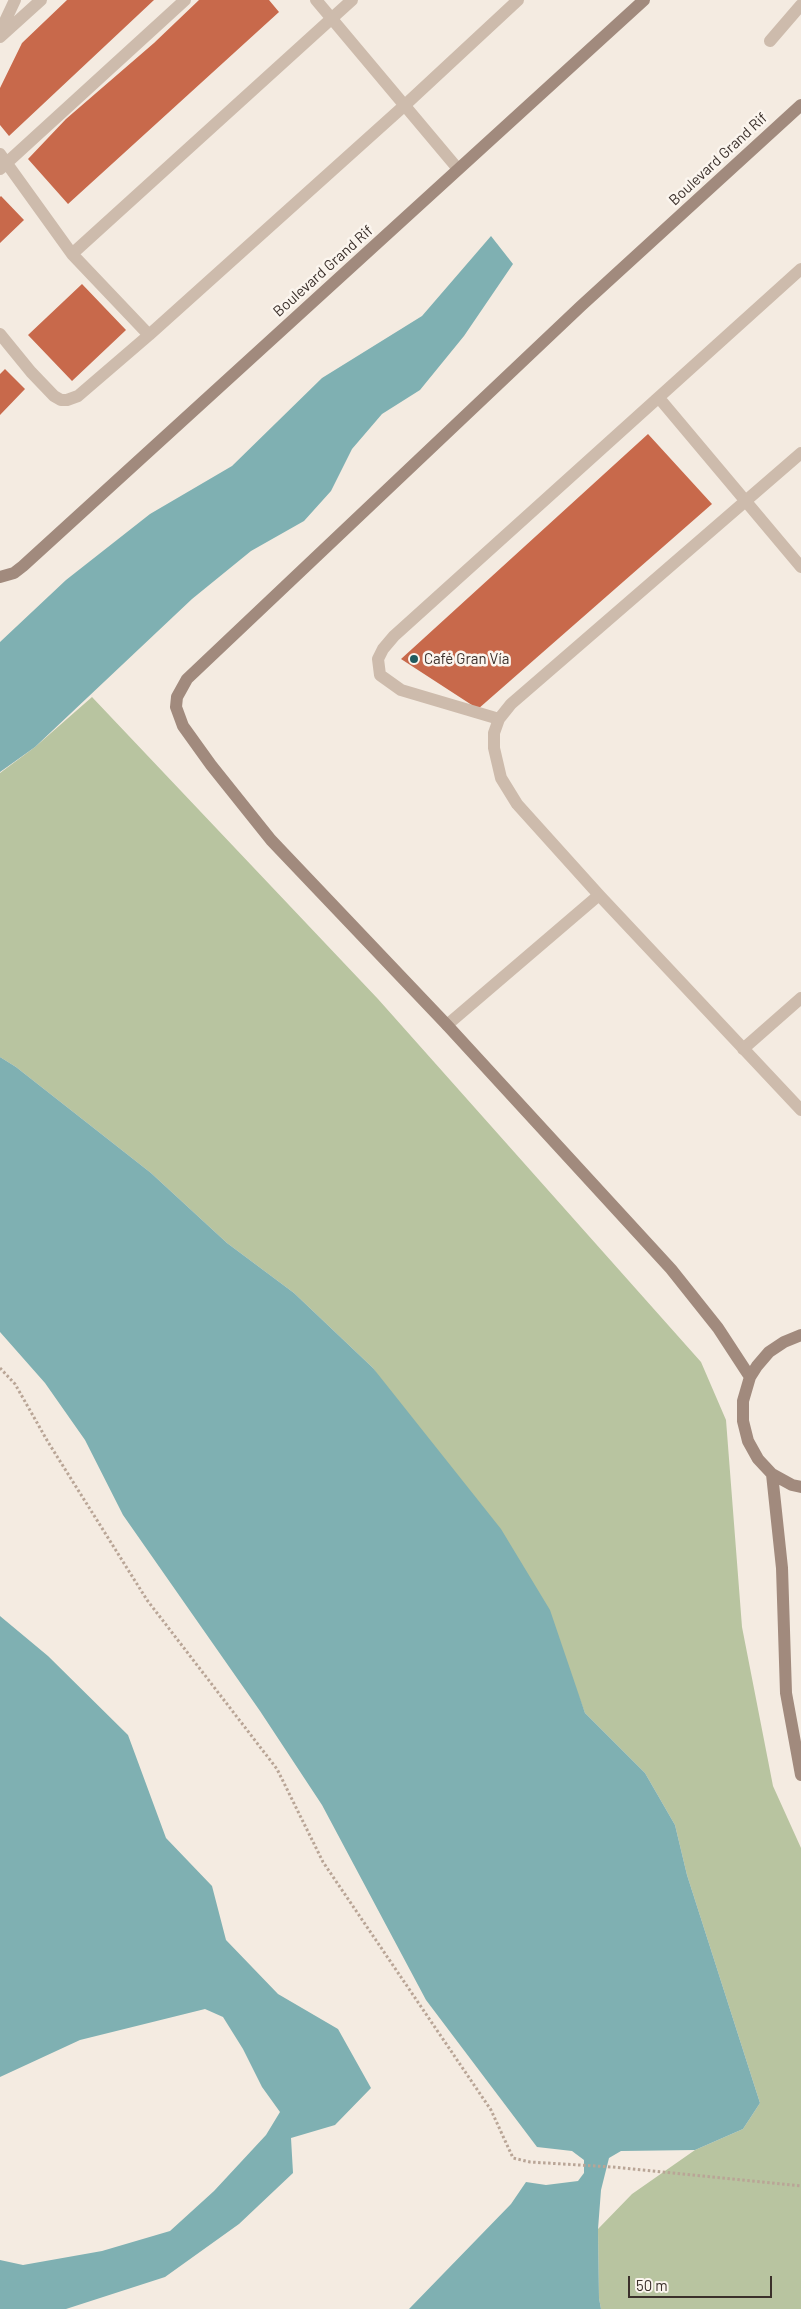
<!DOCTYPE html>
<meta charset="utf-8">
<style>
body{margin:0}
#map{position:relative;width:801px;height:2309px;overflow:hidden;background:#f4ebe1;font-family:Barlow,sans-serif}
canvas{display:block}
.scale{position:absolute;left:628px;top:2276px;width:144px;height:22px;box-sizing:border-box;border:2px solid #3b302b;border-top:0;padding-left:6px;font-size:15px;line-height:18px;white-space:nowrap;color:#3b302b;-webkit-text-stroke:4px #fbf5ee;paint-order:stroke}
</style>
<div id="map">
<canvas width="801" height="2309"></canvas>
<div class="scale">50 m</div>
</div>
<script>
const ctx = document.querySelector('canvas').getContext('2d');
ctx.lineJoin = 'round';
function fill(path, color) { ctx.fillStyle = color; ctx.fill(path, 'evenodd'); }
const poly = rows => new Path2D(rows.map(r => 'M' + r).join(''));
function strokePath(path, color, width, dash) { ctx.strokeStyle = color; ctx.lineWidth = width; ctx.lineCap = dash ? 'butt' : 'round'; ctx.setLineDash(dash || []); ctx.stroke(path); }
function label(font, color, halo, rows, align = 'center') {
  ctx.font = font + ' Barlow,sans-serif'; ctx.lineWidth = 5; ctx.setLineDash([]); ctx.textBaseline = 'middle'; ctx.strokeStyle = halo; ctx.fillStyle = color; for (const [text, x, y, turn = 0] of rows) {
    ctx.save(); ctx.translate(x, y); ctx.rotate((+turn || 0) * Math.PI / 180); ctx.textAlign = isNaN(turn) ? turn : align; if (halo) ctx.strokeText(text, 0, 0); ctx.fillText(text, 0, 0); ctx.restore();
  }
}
const green = poly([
 [92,697,378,999,701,1362,726,1420,742,1627,773,1786,801,1848,801,2309,601,2309,599,2298,598,2229,632,2194,695,2150,743,2129,760,2103,687,1875,675,1825,645,1773,585,1713,574,1684,373,1368,294,1293,227,1243,151,1173,16,1067,0,1057,0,773,35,747]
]);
const water = poly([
 [491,236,513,264,464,336,420,390,382,414,352,449,331,491,304,521,251,551,192,599,35,747,0,772,0,642,66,580,150,514,232,466,322,378,422,316],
 [0,1057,16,1067,151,1173,227,1243,294,1293,373,1368,501,1529,550,1610,585,1713,645,1773,675,1825,687,1875,760,2103,743,2129,695,2150,621,2151,609,2158,601,2190,598,2229,599,2298,601,2309,409,2309,511,2204,526,2182,546,2185,578,2181,584,2173,584,2160,572,2151,537,2147,426,2000,322,1805,260,1711,123,1515,85,1440,45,1383,0,1332],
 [0,1616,48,1656,128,1735,166,1838,212,1886,226,1940,278,1994,338,2029,371,2088,335,2125,291,2138,293,2173,239,2224,165,2277,66,2309,0,2309,0,2260,23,2265,102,2251,170,2231,214,2191,266,2135,280,2112,262,2087,243,2049,223,2017,205,2009,80,2040,0,2077]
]);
const building = poly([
 [67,0,154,0,9,136,0,125,0,88,22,43],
 [199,0,269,0,279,12,68,204,28,159,66,119,154,43],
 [1,196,24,220,0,243,0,197],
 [82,284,126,330,72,381,28,335],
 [5,369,25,389,0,415,0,374],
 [648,434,712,504,478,709,401,659]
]);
const path = poly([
 [0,1368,15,1384,48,1442,147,1600,277,1769,323,1862,491,2110,513,2158,530,2162,612,2167,801,2186]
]);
const street = poly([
 [316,0,458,169],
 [0,32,15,0],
 [0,37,41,0],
 [770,41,801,5],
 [0,154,72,254,149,335],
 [0,169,185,0],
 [72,254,352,0],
 [0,334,31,372,54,396,61,400,67,400,78,396,149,335,405,105,518,0],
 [659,398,801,567],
 [801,453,511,704,499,719,494,733,494,748,501,778,517,804,599,895,801,1110],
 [499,719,401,690,380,675,378,659,383,649,394,636,801,269],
 [447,1025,599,895],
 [743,1049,801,998]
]);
const secondary = poly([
 [0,577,14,573,23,566,644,0],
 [801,1335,784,1342,769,1352,757,1366,750,1377,743,1401,743,1421,748,1441,758,1459,772,1474,792,1485,801,1487],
 [750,1377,718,1328,671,1269,447,1025,271,840,211,765,183,726,176,707,177,697,187,679,581,306,801,105],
 [772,1474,782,1568,786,1693,801,1775]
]);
const markers = [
 [414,659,5,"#1f5a5e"]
];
const streetNames = [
 ["Boulevard Grand Rif",718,159,-43],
 ["Boulevard Grand Rif",323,271,-42]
];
const poiNames = [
 ["Café Gran Vía",424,659]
];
fill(green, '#b8c4a0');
fill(water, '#7fb0b2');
fill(building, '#c8694b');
strokePath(path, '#b9a596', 3, [2.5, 2.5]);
strokePath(street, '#cdbbac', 12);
strokePath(secondary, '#a18a7d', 12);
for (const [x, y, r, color] of markers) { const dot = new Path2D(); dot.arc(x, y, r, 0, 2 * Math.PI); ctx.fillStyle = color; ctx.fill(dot); strokePath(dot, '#fbf5ee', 2); }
label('15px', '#3b302b', '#fbf5ee', streetNames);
label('15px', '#3b302b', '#fbf5ee', poiNames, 'left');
</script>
